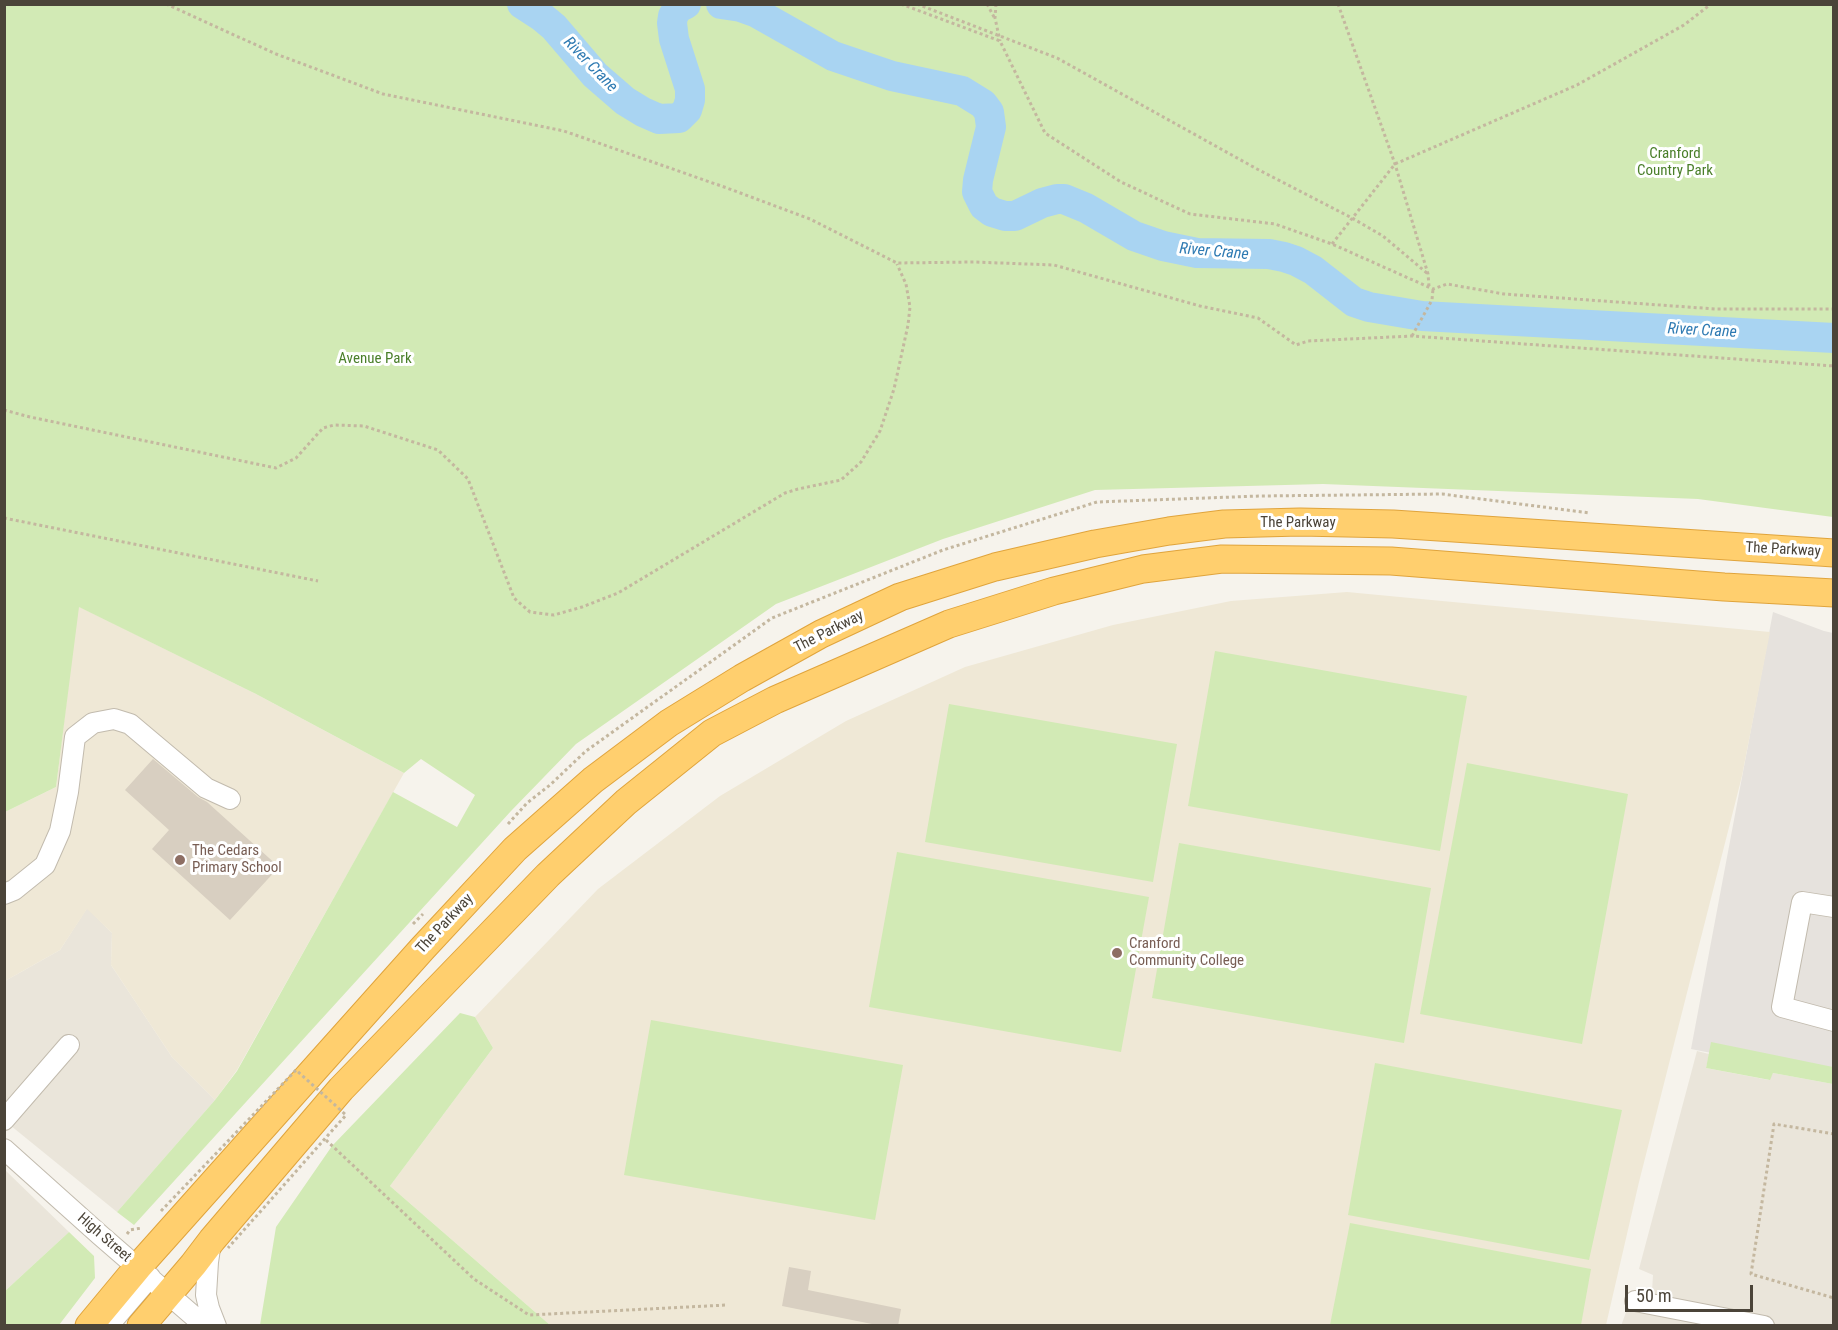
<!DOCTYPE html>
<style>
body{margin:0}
#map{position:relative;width:1838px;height:1330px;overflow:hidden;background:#f6f3ec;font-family:"Roboto Condensed",sans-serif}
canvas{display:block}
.frame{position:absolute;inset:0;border:6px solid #4b4439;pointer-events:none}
.scale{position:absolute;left:1625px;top:1285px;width:128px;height:27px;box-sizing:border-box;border:3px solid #4b4439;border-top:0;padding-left:8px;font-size:18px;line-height:21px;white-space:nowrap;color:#4b4439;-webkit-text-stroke:4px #fff;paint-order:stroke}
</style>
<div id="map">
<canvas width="1838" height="1330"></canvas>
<div class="frame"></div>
<div class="scale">50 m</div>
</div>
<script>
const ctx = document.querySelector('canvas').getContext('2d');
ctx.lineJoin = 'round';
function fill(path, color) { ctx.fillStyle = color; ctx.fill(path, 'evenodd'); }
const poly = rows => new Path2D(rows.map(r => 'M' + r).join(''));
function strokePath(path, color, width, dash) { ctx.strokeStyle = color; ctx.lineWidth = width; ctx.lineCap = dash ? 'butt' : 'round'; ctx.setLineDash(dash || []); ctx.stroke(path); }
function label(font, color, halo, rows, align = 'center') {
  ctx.font = font + ' "Roboto Condensed",sans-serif'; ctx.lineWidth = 6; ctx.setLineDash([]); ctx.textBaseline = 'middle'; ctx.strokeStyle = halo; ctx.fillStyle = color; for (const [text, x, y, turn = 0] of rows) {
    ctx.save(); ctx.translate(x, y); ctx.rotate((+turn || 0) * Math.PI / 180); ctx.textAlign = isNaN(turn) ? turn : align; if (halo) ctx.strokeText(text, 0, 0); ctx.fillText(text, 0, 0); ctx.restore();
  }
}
const residential = poly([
 [87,908,112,933,111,965,172,1057,215,1100,117,1212,5,1121,5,981,60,950],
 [1697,1051,1709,1054,1706,1068,1769,1080,1773,1073,1833,1084,1833,1325,1621,1326,1634,1290,1652,1292,1653,1275,1639,1269],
 [5,1170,69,1232,5,1291]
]);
const industrial = poly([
 [1773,612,1824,631,1833,633,1833,1077,1691,1049]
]);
const education = poly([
 [1347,592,1770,632,1742,776,1639,1182,1606,1325,550,1325,390,1186,493,1048,475,1017,598,889,720,796,846,721,965,667,1113,625,1231,601],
 [78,606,256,694,404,773,237,1070,215,1100,172,1057,111,965,112,933,87,909,60,950,5,981,5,812,56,787]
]);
const green = poly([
 [5,4,1833,5,1833,517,1698,499,1323,484,1095,490,943,539,776,604,576,744,511,811,134,1225,117,1212,215,1100,237,1071,393,792,457,827,475,795,421,759,404,773,256,694,79,607,56,787,5,812],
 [1215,651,1467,696,1440,851,1188,806],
 [949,704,1177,744,1153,882,925,842],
 [1467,763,1628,794,1582,1044,1420,1014],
 [1179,843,1431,888,1404,1043,1152,998],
 [897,852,1149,897,1121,1052,869,1007],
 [460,1013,475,1017,493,1048,390,1186,550,1325,260,1325,276,1227,332,1146],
 [651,1020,903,1065,875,1220,624,1175],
 [1711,1042,1833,1067,1833,1084,1773,1073,1770,1080,1706,1068],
 [1375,1063,1622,1110,1589,1260,1348,1215],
 [1350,1223,1591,1269,1581,1325,1330,1325],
 [69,1232,94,1256,95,1278,59,1325,5,1325,5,1291]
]);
const river = poly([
 [522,4,542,17,554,27,595,75,625,101,643,112,659,119,679,118,687,110,690,100,690,89,674,39,672,23,673,16,678,8,686,4],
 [721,4,741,7,755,12,833,56,892,76,962,91,983,104,989,112,991,127,978,180,977,192,984,206,992,212,1005,216,1015,216,1042,203,1057,199,1064,199,1086,208,1134,236,1163,246,1197,253,1269,254,1284,257,1296,261,1313,270,1354,302,1369,307,1422,316,1834,338]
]);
const building = poly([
 [153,759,198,797,207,802,279,867,230,920,152,849,169,830,125,790],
 [789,1267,811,1271,808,1290,901,1309,898,1326,882,1326,782,1306]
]);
const path = poly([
 [166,4,276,54,383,94,564,131,727,188,810,219,897,263,974,262,1054,265,1200,306,1258,318,1296,345,1308,341,1412,336,1834,366],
 [901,4,1000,41,1045,133,1121,182,1190,214,1275,224,1332,244,1433,289,1447,284,1504,294,1716,309,1834,309],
 [917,4,1057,58,1257,169,1352,218,1383,236,1428,274],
 [987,4,994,17],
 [996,4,995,18,1000,41],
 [1338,4,1395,164,1428,274,1429,286],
 [1332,244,1395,164,1577,85,1684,25,1711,4],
 [1412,336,1432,300,1433,289],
 [4,410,30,417,276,468,296,458,323,428,334,425,364,426,438,450,468,479,514,598,530,612,554,615,582,607,618,593,785,493,798,489,841,480,861,462,880,431,894,389,908,325,910,307,906,284,897,264],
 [4,518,318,581],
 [508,824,527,803,550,785,586,751,772,618,943,550,1097,502,1260,496,1442,494,1590,513],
 [413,924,423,914],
 [1834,1134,1774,1124,1751,1274,1834,1298],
 [326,1140,474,1279,529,1315,727,1305],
 [127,1234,130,1230,142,1228]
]);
const minor = poly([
 [4,894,14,890,45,865,60,831,68,792,75,737,93,723,114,719,130,724,206,788,230,799],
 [1834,907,1802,902,1782,1007,1834,1021],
 [4,1120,69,1045],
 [4,1149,100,1235,205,1326],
 [211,1242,208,1262,206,1295,209,1308,216,1326],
 [1635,1301,1764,1326],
 [108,1326,150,1277]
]);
const highway = poly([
 [89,1326,138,1267,422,949,515,849,593,780,669,723,742,678,821,634,900,597,995,567,1095,544,1169,531,1224,524,1300,522,1393,524,1834,553],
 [141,1326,193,1265,212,1240,341,1089,548,875,626,802,712,733,775,700,949,624,1054,591,1143,569,1222,559,1391,561,1724,587,1834,593]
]);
const pathBridge = poly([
 [161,1211,296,1070,346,1115,228,1248]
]);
const markers = [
 [180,860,6,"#8d6e63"],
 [1117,953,6,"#8d6e63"]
];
const parkNames = [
 ["Cranford",1675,154],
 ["Country Park",1675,171],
 ["Avenue Park",375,359]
];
const streetNames = [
 ["The Parkway",1298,523],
 ["The Parkway",1783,550,3],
 ["The Parkway",829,632,-27],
 ["The Parkway",445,924,-47],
 ["High Street",104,1238,41]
];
const educationNames = [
 ["The Cedars",192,851],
 ["Primary School",192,868],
 ["Cranford",1129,944],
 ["Community College",1129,961]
];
const waterNames = [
 ["River Crane",590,65,46],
 ["River Crane",1214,252,5],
 ["River Crane",1702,331,3]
];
fill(residential, '#eae5da');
fill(industrial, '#e6e2dd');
fill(education, '#efe8d6');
fill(green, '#d2eab5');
strokePath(river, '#a9d4f2', 30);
fill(building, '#d8cfc1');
strokePath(minor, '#c2bbae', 22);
strokePath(highway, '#e0a43c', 29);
strokePath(path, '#c4b79f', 3, [3, 3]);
strokePath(minor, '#fff', 20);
strokePath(highway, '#ffcf6e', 27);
strokePath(pathBridge, '#c4b79f', 3, [3, 3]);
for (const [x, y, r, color] of markers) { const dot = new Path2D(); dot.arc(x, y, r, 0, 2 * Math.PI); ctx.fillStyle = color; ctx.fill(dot); strokePath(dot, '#fff', 2); }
label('15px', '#4a7f2a', '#fff', parkNames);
label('15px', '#4b4439', '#fff', streetNames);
label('15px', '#785e54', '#fff', educationNames, 'left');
label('italic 16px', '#2e7ab2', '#fff', waterNames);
</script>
